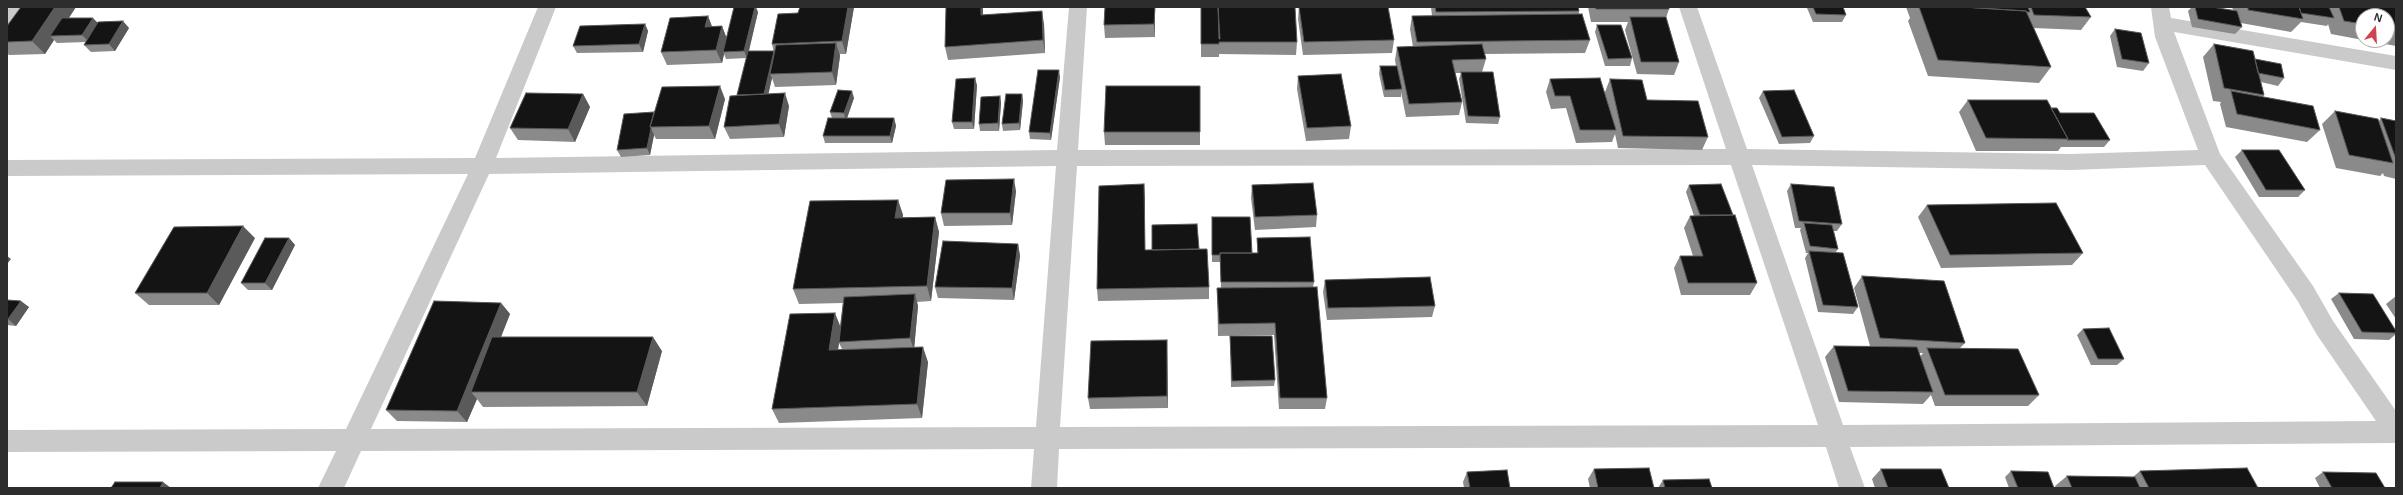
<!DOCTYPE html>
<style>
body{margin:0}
#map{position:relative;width:2403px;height:495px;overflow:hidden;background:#fff;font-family:Arial,sans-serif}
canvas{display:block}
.frame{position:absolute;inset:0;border:8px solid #2d2d2d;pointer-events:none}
.north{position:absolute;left:2355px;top:8px;width:40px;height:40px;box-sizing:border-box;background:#fff;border:1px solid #ababab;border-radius:50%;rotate:18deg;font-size:11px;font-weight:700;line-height:16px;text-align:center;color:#2d2d2d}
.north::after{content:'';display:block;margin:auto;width:14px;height:18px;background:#d04450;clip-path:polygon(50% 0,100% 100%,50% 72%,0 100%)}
</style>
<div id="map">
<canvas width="2403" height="495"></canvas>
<div class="frame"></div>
<div class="north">N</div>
</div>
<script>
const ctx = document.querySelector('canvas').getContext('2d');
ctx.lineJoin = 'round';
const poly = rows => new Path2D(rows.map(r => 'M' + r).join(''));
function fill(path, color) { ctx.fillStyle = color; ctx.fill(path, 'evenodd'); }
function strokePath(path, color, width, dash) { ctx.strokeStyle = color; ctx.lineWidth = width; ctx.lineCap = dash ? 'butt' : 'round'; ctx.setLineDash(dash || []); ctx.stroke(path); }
const minor = poly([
 [10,7,29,7,14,28,7,30,7,10,10,7],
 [538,7,556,7,496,158,1057,150,1069,7,1087,7,1078,150,1726,149,1679,7,1697,7,1747,149,2071,154,2198,150,2155,37,2151,7,2169,7,2171,18,2396,56,2396,70,2174,32,2220,154,2313,286,2333,321,2396,411,2396,443,1850,447,1865,488,1839,488,1826,447,1059,449,1057,488,1031,488,1034,449,361,451,344,488,318,488,336,451,7,452,7,430,346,429,468,174,7,176,7,160,475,158,538,7],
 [1731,165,1818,425,1060,427,1077,166,1731,165],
 [1752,165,2071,170,2205,165,2297,300,2317,335,2376,421,1843,425,1752,165],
 [1056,166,1036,427,371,429,489,174,1056,166]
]);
const wall = poly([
 [76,7,69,18,129,28,115,51,91,52,84,45,86,42,57,43,54,40,45,54,9,55,7,53,7,26],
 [800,7,854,7,846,54,840,54,840,56,836,85,775,87,772,78,768,94,789,106,784,137,730,139,724,127,737,95,747,58,726,59,724,54,722,63,667,65,661,52,708,16,712,27,722,26,726,37,758,12,749,51,774,53,772,44,798,13],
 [1105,7,1155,7,1155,37,1105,38,1104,25],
 [1201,7,1297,42,1296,55,1219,54,1219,57,1201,57],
 [1299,7,1394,40,1392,53,1303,55,1298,19],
 [1431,7,1578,7,1579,11,1579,14,1590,40,1585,53,1484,54,1486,59,1482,72,1500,117,1498,124,1466,123,1459,79,1461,73,1455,73,1462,102,1459,115,1406,117,1401,92,1401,97,1384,97,1379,74,1380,66,1396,66,1395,60,1397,47,1413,47,1410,29,1412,16,1432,16],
 [1588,7,1669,7,1669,9,1666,18,1679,62,1674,75,1637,74,1625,30,1628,22,1591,22],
 [1717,7,1805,7,1805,8],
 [1808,7,1843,7,1846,15,1842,22,1813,22,1807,8],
 [1906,7,2085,7,2091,17,2081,30,2034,28,2051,67,2039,83,1928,76,1908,21,1910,18],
 [2192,7,2212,7,2233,10,2232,7,2396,7,2396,46,2364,40,2387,40,2387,16,2363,16,2363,40,2331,34,2328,24,2327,26,2301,22,2291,32,2241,23,2242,27,2235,34,2192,27,2188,11],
 [983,10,983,15,1044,24,1045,53,948,60,945,47],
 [645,24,648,31,643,52,577,53,573,46],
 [1597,25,1632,58,1630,66,1605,66,1595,32],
 [2115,29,2149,63,2143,71,2117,67,2110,36],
 [2214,44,2255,59,2284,78,2278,86,2261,82,2264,95,2263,97,2320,130,2307,142,2226,127,2220,104,2221,102,2213,101,2203,57],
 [1298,76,1351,126,1349,139,1306,141,1297,89],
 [1060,77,1051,140,1030,139,1029,132],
 [1550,79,1605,92,1610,79,1647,100,1708,137,1702,150,1618,148,1615,134,1612,142,1576,143,1566,108,1551,109,1546,92],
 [977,85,974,129,954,129,952,122],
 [1200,86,1200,145,1105,145,1104,132],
 [1763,91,1814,136,1810,143,1779,144,1759,98],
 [583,94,590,107,575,142,518,140,510,128],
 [1022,94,1023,101,1020,130,1003,131,1002,124],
 [1000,96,1001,103,999,131,980,131,979,124],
 [854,98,847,118,894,118,896,126,892,143,825,143,823,136,832,118,830,112],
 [725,99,715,139,656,139,654,135,650,155,621,157,617,150,654,112,654,113],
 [1968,100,2051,108,2060,113,2110,140,2104,147,2061,147,2058,151,1976,151,1959,112],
 [2335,111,2379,121,2381,118,2396,121,2396,179,2384,176,2383,173,2380,176,2336,168,2322,124],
 [2242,150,2305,190,2298,197,2259,197,2235,157],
 [1791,184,1842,224,1837,231,1833,231,1838,249,1835,253,1858,307,1853,314,1818,312,1805,258,1808,253,1806,253,1800,230,1801,228,1795,228,1787,191],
 [1252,185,1317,215,1316,227,1255,230,1251,198],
 [1689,185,1757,283,1750,295,1681,295,1674,268,1680,256,1693,256,1684,228,1690,216,1694,216,1686,192],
 [1016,191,1012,225,944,226,941,213],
 [1145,197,1145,250,1199,249,1209,287,1209,299,1098,301,1097,289],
 [898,200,903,215,903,217,935,217,939,232,931,301,917,302,918,306,914,348,928,362,922,418,779,423,772,409,840,326,843,303,799,304,793,289],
 [839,343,842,349,838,350],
 [1927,205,2083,253,2072,265,1941,268,1918,217],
 [1212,217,1252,253,1257,253,1257,238,1314,282,1313,287,1327,398,1325,409,1279,409,1274,335,1218,336,1217,288,1221,288,1220,262,1212,262],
 [255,238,219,305,149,305,135,293],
 [289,238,295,245,272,290,248,290,241,283],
 [1018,244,1020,256,1014,300,938,298,935,287],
 [1862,276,1965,343,1960,348,2039,395,2028,406,1935,406,1931,395,1923,404,1839,402,1825,357,1834,346,1870,346,1854,288],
 [1919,353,1923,353,1920,357],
 [1325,280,1435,306,1432,317,1327,320,1323,292],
 [2339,293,2396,331,2396,334,2389,340,2354,339,2331,299],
 [2396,296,2396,319,2386,304],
 [7,300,29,307,16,326,7,325],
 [501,303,510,314,501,337,662,351,647,406,483,407,477,399,467,422,397,421,386,410],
 [2083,329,2124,359,2117,365,2091,365,2077,335],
 [1230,336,1275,380,1274,386,1231,387],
 [1167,340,1168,408,1090,409,1088,398],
 [1594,469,1654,488,1590,488,1588,479],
 [1881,469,1949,488,1875,488,1872,479],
 [2011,471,2054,488,2009,488,2005,477],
 [2140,471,2258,488,2056,488,2055,486,2067,476,2133,477],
 [1467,472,1510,488,1464,488,1463,482],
 [2323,472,2385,488,2320,488,2315,478],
 [1663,480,1712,488,1658,488]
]);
const shadedWall = poly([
 [55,7,76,7,57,35,50,36,54,40,45,54,32,41],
 [755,7,756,7,758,12,747,58,744,51],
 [848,7,854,7,846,54,842,41],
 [981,7,983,7,983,28,981,15],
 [1155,7,1155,37,1154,24],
 [1042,11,1044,24,1045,53,1043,40],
 [708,16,713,29,705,27],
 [93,18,100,25,89,42,82,35],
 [123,21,129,28,115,51,109,44],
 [645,24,648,31,643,52,639,44],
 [722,26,727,39,723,52,724,54,722,63,716,50],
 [836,43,840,56,836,85,832,72],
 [774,51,776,58,770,74,772,78,766,105,763,97],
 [1059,70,1060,77,1051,140,1050,133],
 [975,78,977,85,974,129,972,122],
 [720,86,725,99,715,139,709,126],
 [852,91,854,98,846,121,844,113],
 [785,93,789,106,784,137,779,124],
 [583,94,590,107,575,142,568,129],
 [1022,94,1023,101,1020,130,1019,123],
 [1000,96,1001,103,999,131,998,123],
 [894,118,896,126,892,143,890,136],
 [651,128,654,135,650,155,647,148],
 [1014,179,1016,191,1012,225,1010,213],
 [1144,184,1145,197,1145,262,1145,250],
 [898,200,903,215,900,233,895,218],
 [935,217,939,232,931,301,927,286],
 [243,226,255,238,219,305,207,293],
 [289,238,295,245,272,290,265,283],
 [1018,244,1020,256,1014,300,1012,288],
 [7,256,11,259,7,264],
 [915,294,918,306,914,350,910,338],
 [21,301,29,307,16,326,8,319],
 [501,303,510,314,479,392,471,392,477,399,467,422,457,411],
 [835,313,841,328,836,364,829,350],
 [653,337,662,351,647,406,637,392],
 [1167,340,1167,351,1168,408,1167,396],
 [923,347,928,362,922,418,917,404],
 [163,482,171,488,160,488]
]);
const building = poly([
 [21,7,55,7,32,41,7,42,7,26,21,7],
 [734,7,755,7,744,51,723,52,734,7],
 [800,7,848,7,842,41,772,44,778,14,798,13,800,7],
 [946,7,981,7,981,15,1042,11,1043,40,945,47,946,7],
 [1105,7,1155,7,1154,24,1104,25,1105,7],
 [1201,7,1218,7,1219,39,1220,39,1218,7,1295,7,1297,42,1219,42,1219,44,1201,44,1201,7],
 [1299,7,1388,7,1394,40,1304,42,1299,7],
 [1435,7,1578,7,1579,11,1436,12,1435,7],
 [1595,7,1669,7,1669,9,1596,9,1595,7],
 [1813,7,1843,7,1846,15,1816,14,1813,7],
 [1919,7,1963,7,2026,11,2051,67,1938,60,1919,7],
 [1963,7,2028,7,2030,12,2027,12,2026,11,1963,7],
 [2031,7,2085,7,2091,17,2034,15,2031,7],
 [2195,7,2212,7,2237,11,2242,27,2198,19,2195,7],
 [2248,7,2299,7,2303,19,2248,10,2248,7],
 [2299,7,2329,7,2334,18,2301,13,2299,7],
 [2339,7,2396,7,2396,30,2387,29,2387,16,2363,16,2363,24,2344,21,2339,7],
 [1582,14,1590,40,1417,42,1412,16,1582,14],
 [708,16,705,27,722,26,716,50,661,52,670,18,708,16],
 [1630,17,1666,17,1679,62,1641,62,1630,17],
 [62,18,93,18,82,35,50,36,62,18],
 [123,21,109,44,84,45,98,22,123,21],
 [645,24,639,44,573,46,580,26,645,24],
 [1597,25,1621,25,1632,58,1608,59,1597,25],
 [2115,29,2141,33,2149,63,2122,59,2115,29],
 [836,43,832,72,770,74,776,45,836,43],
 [1482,44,1486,59,1452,60,1462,102,1409,104,1397,47,1482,44],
 [2214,44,2253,51,2264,95,2224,88,2214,44],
 [748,51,774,51,764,94,737,95,748,51],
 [2255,59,2281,64,2284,78,2258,73,2255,59],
 [1380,66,1397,66,1402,89,1385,90,1380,66],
 [1038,70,1059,70,1050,133,1029,132,1038,70],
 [1461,72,1493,72,1500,117,1468,116,1461,72],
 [1341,74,1351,126,1307,128,1298,76,1341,74],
 [975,78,972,122,952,122,956,79,975,78],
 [1600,78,1616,130,1580,130,1570,96,1555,96,1550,79,1600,78],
 [1610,79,1642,80,1647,100,1698,101,1708,137,1623,136,1610,79],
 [720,86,709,126,650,127,662,87,720,86],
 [1106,86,1200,86,1200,132,1104,132,1106,86],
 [838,90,852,91,844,113,830,112,838,90],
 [1794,90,1814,136,1782,137,1763,91,1794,90],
 [2231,91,2313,106,2320,130,2237,114,2231,91],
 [526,93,583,94,568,129,510,128,526,93],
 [785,93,779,124,724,127,730,96,785,93],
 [1006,94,1022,94,1019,123,1002,124,1006,94],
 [1000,96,998,123,979,124,981,97,1000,96],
 [1968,100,2047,100,2068,139,1986,138,1968,100],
 [2051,108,2057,108,2060,113,2094,113,2110,140,2067,140,2068,139,2051,108],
 [2335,111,2378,119,2393,163,2349,155,2335,111],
 [654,112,650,127,651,128,647,148,617,150,624,114,654,112],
 [828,118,894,118,890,136,823,136,828,118],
 [2381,118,2396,121,2396,159,2381,118],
 [2242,150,2279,150,2305,190,2266,190,2242,150],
 [1014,179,1010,213,941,213,946,180,1014,179],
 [1313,183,1317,215,1255,217,1252,185,1313,183],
 [1144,184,1145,250,1207,249,1209,287,1097,289,1099,186,1144,184],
 [1721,184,1733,215,1700,215,1689,185,1721,184],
 [1791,184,1834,187,1842,224,1799,221,1791,184],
 [898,200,895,218,935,217,927,286,793,289,810,201,898,200],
 [2056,203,2083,253,1950,255,1927,205,2056,203],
 [1735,215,1757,283,1688,283,1680,256,1703,256,1690,216,1735,215],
 [1212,217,1250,217,1252,253,1220,253,1220,255,1212,255,1212,217],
 [1804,223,1832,225,1838,249,1810,246,1804,223],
 [1197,224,1199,249,1152,250,1152,225,1197,224],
 [243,226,207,293,135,293,174,227,243,226],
 [1310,237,1314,282,1221,282,1220,253,1258,253,1257,238,1310,237],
 [265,238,289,238,265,283,241,283,265,238],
 [943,241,1018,244,1012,288,935,287,943,241],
 [1809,251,1843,253,1858,307,1823,305,1809,251],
 [1862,276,1944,281,1965,343,1880,338,1862,276],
 [1430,277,1435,306,1328,308,1325,280,1430,277],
 [1317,287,1327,398,1280,398,1275,323,1219,324,1217,288,1317,287],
 [2339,293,2373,294,2396,331,2396,333,2362,332,2339,293],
 [915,294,910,338,839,342,844,297,915,294],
 [7,300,21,301,8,319,7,319,7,300],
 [434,301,501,303,457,411,386,410,434,301],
 [835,313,829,350,923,347,917,404,772,409,790,314,835,313],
 [2109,328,2124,359,2098,359,2083,329,2109,328],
 [1230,336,1272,336,1275,380,1232,381,1230,336],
 [492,337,653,337,637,392,471,392,492,337],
 [1167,340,1167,396,1088,398,1091,341,1167,340],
 [1834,346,1917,347,1933,392,1848,391,1834,346],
 [1927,348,2018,349,2039,395,1945,395,1927,348],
 [1649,468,1654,488,1598,488,1594,469,1649,468],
 [2247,468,2258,488,2149,488,2140,471,2247,468],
 [1881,469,1941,469,1949,488,1888,488,1881,469],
 [1507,470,1510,488,1470,488,1467,472,1507,470],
 [2011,471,2048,472,2054,488,2018,488,2011,471],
 [2323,472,2376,473,2385,488,2332,488,2323,472],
 [2067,476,2135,477,2140,488,2072,488,2067,476],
 [1709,479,1712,488,1665,488,1663,480,1709,479],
 [115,482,163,482,160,488,111,488,115,482]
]);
fill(minor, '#cacaca');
fill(wall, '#8a8a8a');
fill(shadedWall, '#5a5a5a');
fill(building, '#141414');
strokePath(building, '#5a5a5a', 1);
</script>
